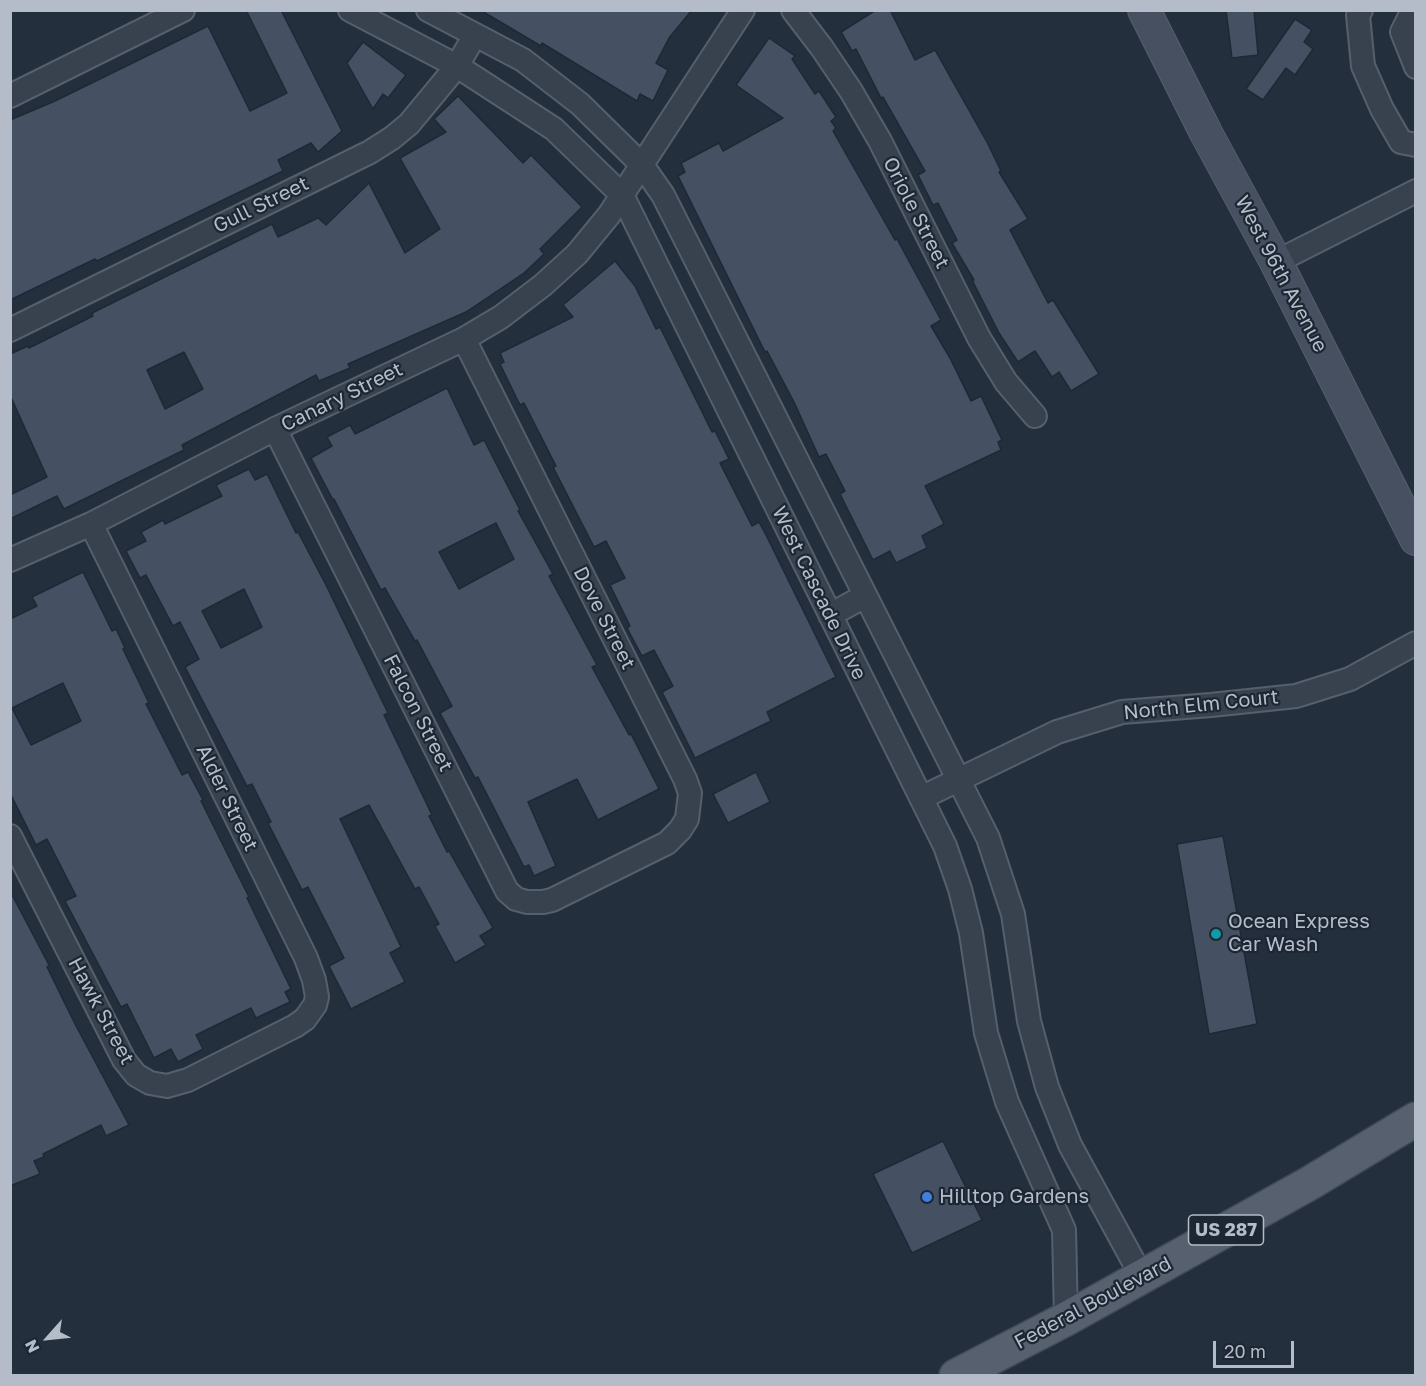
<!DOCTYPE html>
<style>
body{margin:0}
#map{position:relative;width:1426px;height:1386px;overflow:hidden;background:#242f3e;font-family:"Golos Text",sans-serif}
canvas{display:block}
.frame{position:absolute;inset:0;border:12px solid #b4bcc9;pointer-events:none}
.north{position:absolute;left:18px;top:1308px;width:60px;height:60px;-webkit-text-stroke:4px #1d2633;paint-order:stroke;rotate:243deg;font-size:16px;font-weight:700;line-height:24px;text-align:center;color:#b4bcc9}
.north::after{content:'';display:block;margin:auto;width:21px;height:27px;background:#b4bcc9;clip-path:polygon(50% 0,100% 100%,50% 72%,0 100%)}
.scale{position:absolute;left:1213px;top:1341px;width:81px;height:27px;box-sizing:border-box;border:3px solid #b4bcc9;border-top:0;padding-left:8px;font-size:18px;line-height:21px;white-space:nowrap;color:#b4bcc9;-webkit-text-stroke:4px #1d2633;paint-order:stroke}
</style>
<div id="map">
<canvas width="1426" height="1386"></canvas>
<div class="frame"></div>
<div class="north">N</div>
<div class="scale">20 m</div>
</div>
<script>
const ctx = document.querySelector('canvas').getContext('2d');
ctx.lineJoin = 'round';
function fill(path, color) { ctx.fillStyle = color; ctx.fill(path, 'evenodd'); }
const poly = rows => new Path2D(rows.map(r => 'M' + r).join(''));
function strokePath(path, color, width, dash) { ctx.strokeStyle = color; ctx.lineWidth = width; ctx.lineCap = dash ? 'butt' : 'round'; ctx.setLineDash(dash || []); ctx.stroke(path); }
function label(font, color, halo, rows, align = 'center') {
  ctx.font = font + ' "Golos Text",sans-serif'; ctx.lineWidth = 4.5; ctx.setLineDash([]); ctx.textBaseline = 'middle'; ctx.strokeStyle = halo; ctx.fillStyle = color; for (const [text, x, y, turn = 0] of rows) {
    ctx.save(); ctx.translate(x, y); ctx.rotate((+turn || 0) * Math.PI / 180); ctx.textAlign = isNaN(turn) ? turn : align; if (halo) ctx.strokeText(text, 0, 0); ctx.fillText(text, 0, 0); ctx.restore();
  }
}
const building = poly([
 [246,10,281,10,342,131,318,152,311,143,278,160,283,171,97,261,95,259,10,300,10,120,55,101,208,26,250,111,287,93,246,10],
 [480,10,692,10,669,38,656,63,668,70,653,101,640,94,637,101,542,43,541,46,480,10],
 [876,10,890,10,915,60,935,50,988,144,1001,171,999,172,1028,219,1010,230,1048,303,1053,300,1099,374,1071,391,1059,372,1052,377,1035,351,1018,362,999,333,972,280,974,280,952,243,957,240,938,203,933,205,918,175,925,171,883,97,881,98,856,49,852,51,841,32,876,10],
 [1226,10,1254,10,1258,55,1232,58,1226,10],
 [1295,19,1312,30,1304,42,1313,49,1295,75,1286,68,1263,100,1246,89,1295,19],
 [769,38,795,56,792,59,815,94,819,91,836,117,831,121,836,128,833,131,895,240,897,239,941,320,931,326,950,358,971,401,981,396,1002,440,998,442,1001,450,925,486,944,524,922,536,927,548,896,563,890,551,873,560,840,494,845,491,826,454,819,457,794,402,767,351,765,352,678,176,685,172,681,163,719,143,723,151,783,118,736,85,769,38],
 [363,42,406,75,388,98,383,94,373,109,347,63,363,42],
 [458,96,523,163,531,155,582,207,540,249,544,254,524,273,466,312,348,364,350,368,319,381,316,375,182,445,184,450,64,509,57,496,10,519,10,495,47,477,10,395,10,354,28,346,29,348,93,316,92,313,272,224,278,237,318,218,326,225,369,183,405,253,440,229,400,158,446,132,434,119,458,96],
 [184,352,203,389,165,409,147,370,184,352],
 [615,261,635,286,656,329,660,327,712,432,715,431,729,459,720,463,752,526,759,522,766,535,836,677,767,712,771,721,695,758,662,692,673,686,654,650,642,656,627,628,630,626,610,585,625,578,606,541,594,547,553,467,556,466,524,403,520,405,500,364,504,362,500,353,573,317,563,305,615,261],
 [447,388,474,445,484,440,520,510,518,511,553,574,549,576,597,665,592,667,629,735,631,734,659,789,598,820,577,779,528,802,556,866,534,876,529,865,524,867,478,777,475,778,440,713,452,706,417,640,415,641,385,588,381,590,334,499,333,500,311,458,332,446,327,437,350,425,355,434,447,388],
 [496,523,514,559,459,589,439,552,496,523],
 [249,469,255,480,267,474,296,533,298,532,326,585,388,713,384,715,432,815,429,816,447,852,449,851,493,928,480,936,486,945,455,963,435,926,439,924,419,887,415,889,369,805,340,819,401,947,390,953,405,982,351,1009,329,966,344,958,308,887,302,890,268,823,271,822,252,784,247,786,185,667,199,659,180,622,173,626,146,575,140,578,126,551,146,541,141,532,163,520,165,524,222,496,216,485,249,469],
 [244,589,262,627,221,648,202,611,244,589],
 [83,572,112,631,116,629,125,648,123,649,149,703,146,704,182,775,188,772,203,800,201,801,249,897,247,898,291,989,285,992,290,1002,256,1018,251,1008,196,1035,203,1049,178,1062,171,1049,154,1058,127,1004,121,1007,65,901,76,896,47,839,36,845,10,793,10,619,37,606,32,597,83,572],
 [63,683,81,721,31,745,12,708,63,683],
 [756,772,770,802,728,823,713,794,756,772],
 [1223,836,1257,1024,1209,1034,1177,844,1223,836],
 [10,891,49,965,47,967,75,1024,129,1125,106,1136,101,1125,43,1154,44,1157,34,1161,40,1174,10,1186,10,891],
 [943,1141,982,1220,912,1253,873,1174,943,1141]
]);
const street = poly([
 [350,10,457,66,554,129,622,195,945,846,960,889,971,933,986,1033,1007,1102,1064,1230,1066,1319],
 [428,10,523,60,580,104,642,165,663,195,988,838,1013,914,1029,1021,1047,1087,1070,1145,1142,1277],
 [793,10,822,48,851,91,880,141,979,338,1006,382,1035,416],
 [1361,10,1358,15,1363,66,1382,109,1401,142,1416,145],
 [1413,10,1402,32,1416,67],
 [10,96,183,10],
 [1276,262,1416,191],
 [10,330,370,152,392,138,409,124,457,66,475,35],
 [275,429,507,891,516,899,527,902,543,902,552,900,667,843,680,830,687,819,690,793,685,779,464,339],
 [10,560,91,524,275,429,464,339,501,317,543,285,577,254,609,215,743,10],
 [830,615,865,596],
 [921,798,1057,732,1122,712,1211,705,1296,696,1350,679,1416,643],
 [10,836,124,1060,136,1075,150,1083,167,1086,188,1080,295,1026,305,1019,315,1005,317,997,314,980,306,958,91,524]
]);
const secondary = poly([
 [1144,10,1206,133,1276,262,1416,539]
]);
const primary = poly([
 [956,1376,1066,1319,1310,1183,1416,1119]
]);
const markers = [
 [1216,934,6,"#0f9aa8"],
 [927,1197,6,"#3f7fe0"]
];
const shields = [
 [1226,1230,75]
];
const shieldNames = [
 ["US 287",1226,1230]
];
const streetNames = [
 ["Gull Street",261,205,-26],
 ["Oriole Street",916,213,63],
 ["West 96th Avenue",1281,274,62],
 ["Canary Street",342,397,-26],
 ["West Cascade Drive",819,593,64],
 ["Dove Street",604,618,63],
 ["North Elm Court",1201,705,-6],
 ["Falcon Street",418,713,63],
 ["Alder Street",227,798,64],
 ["Hawk Street",101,1011,62],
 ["Federal Boulevard",1093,1303,-28]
];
const poiNames = [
 ["Ocean Express",1228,922],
 ["Car Wash",1228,945],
 ["Hilltop Gardens",939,1197]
];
fill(building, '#455162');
strokePath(building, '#1f2835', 1.5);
strokePath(street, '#565f6c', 26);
strokePath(secondary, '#565f6c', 34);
strokePath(primary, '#414a57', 36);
strokePath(street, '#38414e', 22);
strokePath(secondary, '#465061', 32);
strokePath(primary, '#56606e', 33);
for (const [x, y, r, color] of markers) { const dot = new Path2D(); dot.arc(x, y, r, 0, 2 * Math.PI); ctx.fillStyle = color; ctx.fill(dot); strokePath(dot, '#1d2633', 2); }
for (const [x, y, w] of shields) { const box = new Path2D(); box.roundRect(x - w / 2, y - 15, w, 30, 4.5); ctx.fillStyle = '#1d2633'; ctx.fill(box); strokePath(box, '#b4bcc9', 1.5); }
label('bold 18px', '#b4bcc9', null, shieldNames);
label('20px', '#b4bcc9', '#1d2633', streetNames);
label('20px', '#b4bcc9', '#1d2633', poiNames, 'left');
</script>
